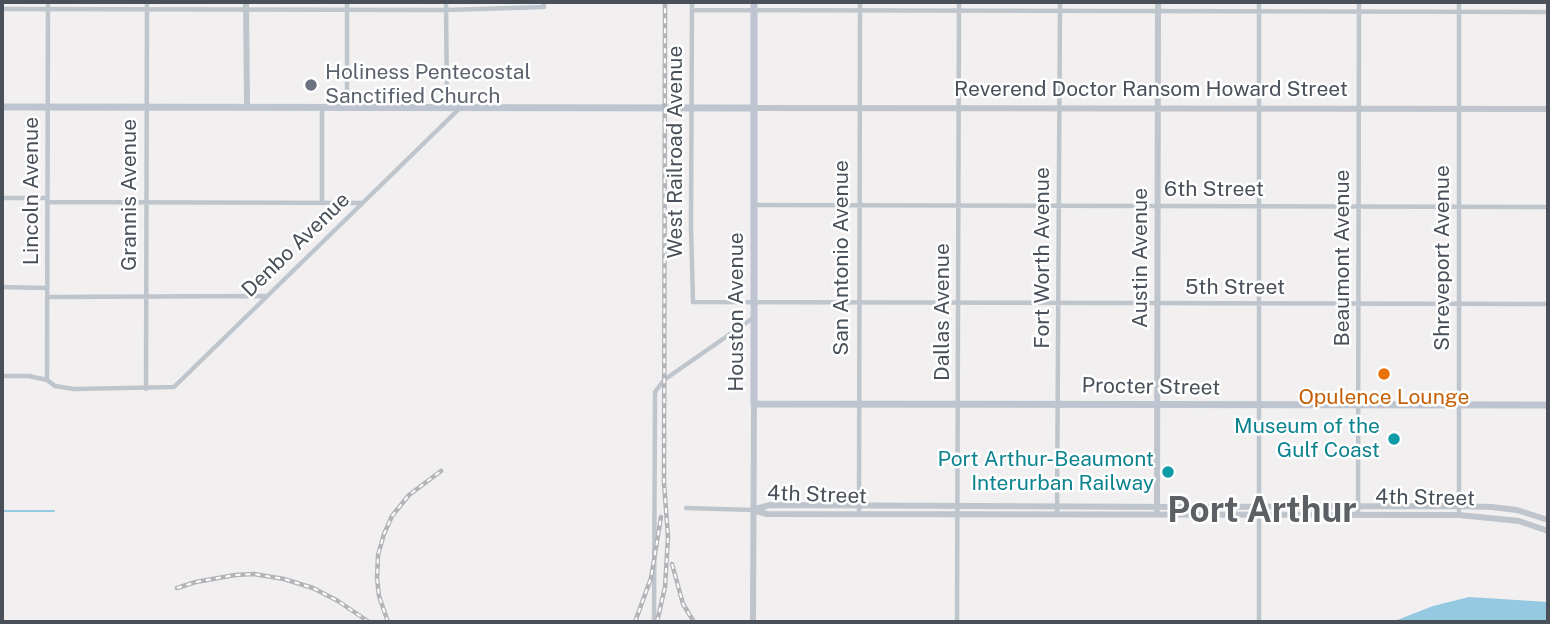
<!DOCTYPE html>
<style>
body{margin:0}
#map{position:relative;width:1550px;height:624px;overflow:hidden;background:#f1efef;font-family:"Public Sans",sans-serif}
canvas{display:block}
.frame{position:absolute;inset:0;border:4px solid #49505a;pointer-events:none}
</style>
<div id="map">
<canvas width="1550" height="624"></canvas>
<div class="frame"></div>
</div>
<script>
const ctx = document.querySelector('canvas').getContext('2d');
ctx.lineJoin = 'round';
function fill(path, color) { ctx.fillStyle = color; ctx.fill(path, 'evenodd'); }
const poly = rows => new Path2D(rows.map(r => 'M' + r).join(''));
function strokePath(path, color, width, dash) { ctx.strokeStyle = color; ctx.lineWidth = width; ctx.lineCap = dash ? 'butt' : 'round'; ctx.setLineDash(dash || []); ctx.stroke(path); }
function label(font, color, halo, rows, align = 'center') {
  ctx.font = font + ' "Public Sans",sans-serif'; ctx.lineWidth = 5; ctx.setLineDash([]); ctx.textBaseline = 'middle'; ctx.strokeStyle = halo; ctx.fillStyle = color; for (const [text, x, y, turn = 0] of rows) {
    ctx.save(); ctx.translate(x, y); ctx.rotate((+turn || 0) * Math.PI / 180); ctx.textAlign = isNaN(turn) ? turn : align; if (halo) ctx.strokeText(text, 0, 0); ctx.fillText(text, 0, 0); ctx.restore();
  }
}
const water = poly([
 [1469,597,1548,602,1548,622,1392,622,1433,606]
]);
const stream = poly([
 [2,511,54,511]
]);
const minor = poly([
 [446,2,447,107],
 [692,2,691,226,693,302,1548,304],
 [2,9,446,10,544,7,544,2],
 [692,10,1548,12],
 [347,107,347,2],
 [2,198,47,198],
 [47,202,361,203],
 [322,203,322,107],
 [755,205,1548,207],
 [2,287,47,288],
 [47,297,265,296],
 [2,376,29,376,47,380,55,386,74,389,174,387,461,107],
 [47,380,48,2],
 [146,389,147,2],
 [686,508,753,510],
 [859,514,860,2],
 [1057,514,1060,2],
 [1358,515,1359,2],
 [1459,515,1459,2],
 [654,622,655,392,664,380,753,318],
 [957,622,959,2],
 [1259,622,1259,2]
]);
const tertiary = poly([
 [246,2,247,106],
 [754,108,1548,109],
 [755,509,770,505,1179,507,1452,506,1492,507,1517,510,1548,520],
 [753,510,767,514,1459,515,1519,521,1548,531],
 [1157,510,1158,2],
 [753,622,754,404]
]);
const secondary = poly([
 [754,2,754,404,1548,405],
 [2,107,754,108]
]);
const rail = poly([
 [672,564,683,604,694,622],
 [177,588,196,582,235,575,254,574,284,579,313,588,338,601,369,622],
 [388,622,379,596,377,578,378,555,384,534,392,516,409,495,441,471],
 [635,622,651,578,661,517],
 [657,622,665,587,668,537,664,483,665,2]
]);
const markers = [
 [311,85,7,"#6b7280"],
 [1384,374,7,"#e8710a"],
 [1394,439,7,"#0f9aa8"],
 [1168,472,7,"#0f9aa8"]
];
const worshipNames = [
 ["Holiness Pentecostal",325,73],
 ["Sanctified Church",325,97]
];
const streetNames = [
 ["Reverend Doctor Ransom Howard Street",1151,90],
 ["West Railroad Avenue",676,152,-90],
 ["6th Street",1214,190],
 ["Lincoln Avenue",32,191,-90],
 ["Grannis Avenue",130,195,-90],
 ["Denbo Avenue",296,245,-44],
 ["San Antonio Avenue",842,258,-90],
 ["Fort Worth Avenue",1043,258,-90],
 ["Austin Avenue",1141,258,-90],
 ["Beaumont Avenue",1343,258,-90],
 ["Shreveport Avenue",1443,258,-90],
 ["5th Street",1235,288],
 ["Houston Avenue",737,312,-90],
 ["Dallas Avenue",943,312,-90],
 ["Procter Street",1151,387,1],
 ["4th Street",817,495,2],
 ["4th Street",1425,498,1]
];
const foodNames = [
 ["Opulence Lounge",1384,398]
];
const cultureNames = [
 ["Museum of the",1380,427],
 ["Gulf Coast",1380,451],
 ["Port Arthur-Beaumont",1154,460],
 ["Interurban Railway",1154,484]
];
const townNames = [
 ["Port Arthur",1262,511]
];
fill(water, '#95c9e2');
strokePath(stream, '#95c9e2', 2);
strokePath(minor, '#bfc5cc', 4.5);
strokePath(tertiary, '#bfc5cc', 6);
strokePath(secondary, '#bfc5d0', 7);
strokePath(rail, '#b2b4b8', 4.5);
strokePath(rail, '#fff', 2, [5]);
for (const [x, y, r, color] of markers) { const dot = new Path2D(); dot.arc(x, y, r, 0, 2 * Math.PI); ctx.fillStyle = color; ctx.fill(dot); strokePath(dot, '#fff', 2.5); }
label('21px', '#5b616d', '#fff', worshipNames, 'left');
label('21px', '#49505a', '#fff', streetNames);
label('21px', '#c56008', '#fff', foodNames);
label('21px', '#0d838f', '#fff', cultureNames, 'right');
label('bold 35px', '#5c5f63', '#fff', townNames);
</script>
